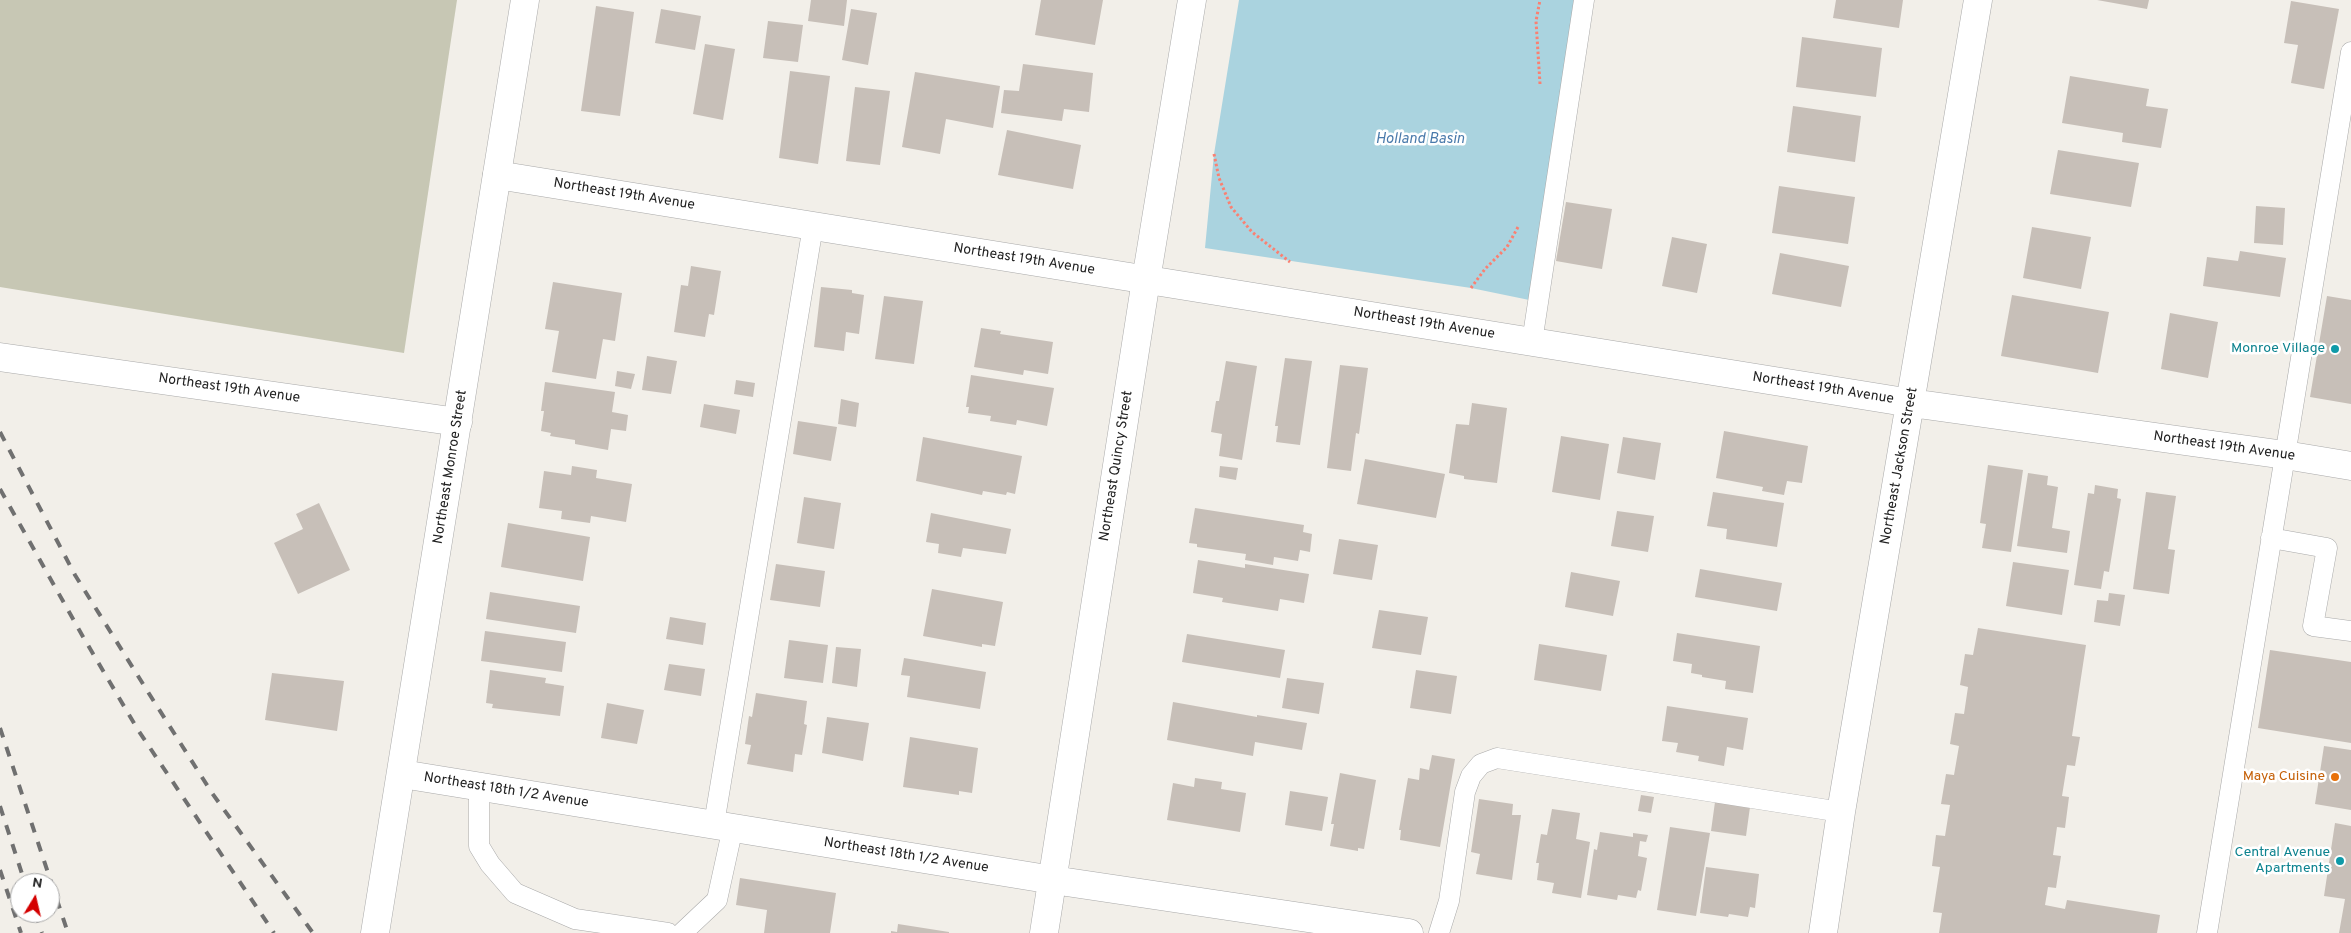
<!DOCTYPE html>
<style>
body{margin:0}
#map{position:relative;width:2351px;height:933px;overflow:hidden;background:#f2efe9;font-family:Overpass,sans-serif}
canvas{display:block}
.north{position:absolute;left:10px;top:873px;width:50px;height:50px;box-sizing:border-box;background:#fff;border:1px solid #a7a7a7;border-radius:50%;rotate:9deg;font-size:14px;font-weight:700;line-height:20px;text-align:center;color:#222}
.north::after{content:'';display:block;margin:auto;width:18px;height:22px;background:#d40000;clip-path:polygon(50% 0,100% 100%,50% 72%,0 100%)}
</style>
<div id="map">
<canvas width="2351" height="933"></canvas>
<div class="north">N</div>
</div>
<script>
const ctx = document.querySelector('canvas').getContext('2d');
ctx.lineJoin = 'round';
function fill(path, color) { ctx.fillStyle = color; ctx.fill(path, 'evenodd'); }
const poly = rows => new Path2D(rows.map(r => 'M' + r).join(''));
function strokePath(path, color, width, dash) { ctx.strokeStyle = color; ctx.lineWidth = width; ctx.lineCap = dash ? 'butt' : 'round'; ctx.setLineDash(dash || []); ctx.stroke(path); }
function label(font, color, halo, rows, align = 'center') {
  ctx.font = font + ' Overpass,sans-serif'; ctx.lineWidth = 5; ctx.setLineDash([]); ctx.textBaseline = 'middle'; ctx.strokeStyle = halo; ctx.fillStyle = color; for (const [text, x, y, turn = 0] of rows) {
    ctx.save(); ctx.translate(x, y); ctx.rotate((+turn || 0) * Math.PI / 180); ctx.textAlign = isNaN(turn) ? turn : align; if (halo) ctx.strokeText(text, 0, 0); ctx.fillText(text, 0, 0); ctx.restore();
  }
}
const construction = poly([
 [0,0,457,0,404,353,0,287]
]);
const water = poly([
 [1239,0,1581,0,1539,302,1471,288,1205,248,1214,154]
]);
const building = poly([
 [811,0,847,0,844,26,808,21],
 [1041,0,1103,0,1095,45,1035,35],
 [1836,0,1903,0,1899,28,1833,18],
 [2097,0,2149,0,2147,9],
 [2291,1,2339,9,2324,89,2291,83,2298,45,2284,43],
 [596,6,634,12,620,116,581,111],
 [661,9,701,16,695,50,655,43],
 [851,9,877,13,868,65,842,60],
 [768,21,803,25,798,62,763,58],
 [1802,37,1882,48,1876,97,1796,87],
 [705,44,735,49,723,120,693,114],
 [1023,64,1093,73,1089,112,1064,109,1062,121,1001,113,1004,90,1019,91],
 [790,71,830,76,818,164,779,158],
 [915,72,1000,86,993,128,946,119,940,154,902,147],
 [2070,76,2149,89,2146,106,2168,109,2161,148,2122,142,2123,133,2062,123],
 [855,87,890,91,880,165,846,161],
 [1793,106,1861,116,1855,162,1787,152],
 [1007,130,1081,145,1073,189,998,175],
 [2058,150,2139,163,2131,207,2050,194],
 [1779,186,1855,197,1848,244,1772,233],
 [1566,202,1612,209,1602,269,1556,261],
 [2256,206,2285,208,2283,245,2254,243],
 [2032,227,2091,237,2081,289,2023,278],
 [1672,237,1707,244,1697,293,1662,286],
 [2240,251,2286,258,2280,297,2203,286,2207,257,2238,261],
 [1780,253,1849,266,1841,307,1772,294],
 [691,266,721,271,714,315,709,314,705,337,674,332,681,285,688,286],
 [553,282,622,293,615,341,603,339,596,379,552,372,559,331,545,329],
 [821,287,852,290,852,293,864,295,859,334,846,332,844,351,814,347],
 [2012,295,2109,312,2098,373,2001,356],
 [884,296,923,301,914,364,875,359],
 [2327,296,2351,300,2351,404,2310,397],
 [2170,313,2218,322,2208,378,2161,369],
 [981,328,1001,331,1000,334,1053,342,1048,374,1024,370,1023,375,974,367],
 [647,356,677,361,671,394,642,390],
 [1285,358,1312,361,1300,445,1276,442,1278,426,1275,426],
 [1226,361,1257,366,1242,460,1219,456,1222,434,1211,432,1216,401,1219,401],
 [1340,365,1368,368,1359,434,1356,433,1351,471,1327,468],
 [617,371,635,374,631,389,615,386],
 [971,375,1054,388,1047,426,1017,420,1016,425,990,421,991,416,968,413,969,407,966,407],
 [736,380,755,383,753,397,734,394],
 [545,382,615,392,612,412,628,415,626,431,611,429,608,450,575,444,575,440,550,436,551,433,541,431,544,411,541,411],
 [841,399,859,403,856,427,838,424],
 [1472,403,1507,408,1497,483,1464,479,1464,476,1449,473,1456,424,1469,425],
 [704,404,740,410,736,434,700,427],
 [798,421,837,427,831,461,793,454],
 [1724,431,1808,446,1802,483,1787,481,1784,495,1762,491,1763,487,1716,478],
 [1561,436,1609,444,1600,500,1552,492],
 [923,437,1022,456,1015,494,1007,492,1006,495,983,491,982,495,916,481],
 [1623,437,1661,443,1655,480,1617,473],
 [1365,459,1445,474,1436,518,1357,504],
 [1988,465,2023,470,2011,552,1982,548,1986,524,1980,523],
 [572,466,597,470,596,478,632,484,626,522,591,516,590,523,561,519,562,511,539,508,544,471,571,475],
 [1220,466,1238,468,1236,480,1219,477],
 [2028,473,2048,476,2047,485,2058,487,2052,528,2070,531,2067,553,2017,546],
 [2095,485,2118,489,2117,498,2121,499,2109,572,2104,571,2101,589,2074,585,2088,493,2094,494],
 [1713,492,1784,503,1777,547,1726,539,1727,529,1707,526],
 [2146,492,2176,496,2168,549,2175,550,2169,594,2133,589],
 [804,497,841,503,834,549,797,543],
 [319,503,350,570,298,594,274,543,303,529,296,514],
 [1195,508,1304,525,1303,532,1312,534,1310,552,1300,550,1298,561,1274,557,1273,565,1245,560,1246,554,1197,547,1197,544,1189,543],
 [1617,511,1654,516,1648,552,1611,546],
 [931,513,1011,529,1006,554,963,548,961,557,938,553,939,544,926,542],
 [508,523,590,537,583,581,501,567],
 [1339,539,1378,545,1372,580,1333,574],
 [1198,560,1245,568,1245,564,1309,574,1304,603,1280,599,1278,611,1222,602,1223,598,1193,593],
 [2013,562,2069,570,2062,615,2006,606],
 [776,564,825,571,820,607,770,600],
 [1700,569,1782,583,1777,611,1695,597],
 [1571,572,1620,581,1613,616,1565,607],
 [932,589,1003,602,995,646,982,644,982,647,923,636],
 [490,592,580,606,576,633,486,619],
 [2109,593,2125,595,2120,626,2094,622,2097,600,2108,601],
 [1379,610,1428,617,1421,655,1372,648],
 [670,617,706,623,703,645,666,639],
 [1978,628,2086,645,2072,736,2080,737,2075,766,2067,765,2062,796,2069,797,2065,828,2057,827,2053,855,2061,856,2056,888,2048,887,2045,905,2065,909,2067,900,2160,915,2157,933,1939,933,1942,913,1933,912,1940,867,1932,866,1936,835,1945,836,1950,805,1941,804,1946,774,1954,775,1959,746,1950,744,1955,713,1964,714,1968,687,1960,685,1965,654,1973,655],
 [485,631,566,642,562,672,481,661],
 [1677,633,1760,646,1753,693,1725,689,1726,681,1702,677,1702,675,1691,673,1692,664,1673,661],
 [1187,634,1285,650,1280,678,1182,662],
 [789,640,828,645,823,683,784,678],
 [1539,644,1607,655,1601,691,1534,680],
 [836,647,861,649,857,687,832,683],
 [2270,650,2351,662,2351,743,2258,728],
 [904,658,986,672,980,709,907,697,910,676,901,675],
 [669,664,705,669,701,696,664,690],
 [490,670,546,678,545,683,564,686,560,716,492,708,493,704,486,703],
 [1416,670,1457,676,1451,714,1410,708],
 [272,673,344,681,337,731,265,720],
 [1287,678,1324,683,1319,714,1282,708],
 [756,693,807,701,804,724,807,725,802,755,795,754,793,772,747,764,751,745,745,744,749,716,752,717],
 [1173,702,1257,717,1257,715,1307,723,1302,750,1255,742,1253,756,1167,740],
 [607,703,644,710,637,744,601,738],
 [1667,706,1748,718,1743,750,1727,747,1724,766,1698,761,1699,756,1676,752,1678,743,1662,741],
 [827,717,869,723,863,761,822,753],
 [910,737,978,748,972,793,959,791,959,795,903,787],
 [2324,746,2351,750,2351,810,2315,804],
 [1432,755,1455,759,1440,847,1400,840,1401,830,1399,830,1408,778,1419,780,1420,768,1429,770],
 [1340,773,1376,780,1364,849,1358,848,1358,851,1330,846,1334,824,1331,824],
 [1195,778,1222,782,1221,789,1246,793,1240,832,1167,820,1173,783,1194,787],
 [1290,791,1328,797,1322,831,1285,825],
 [1641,795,1654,797,1651,813,1638,811],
 [1479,799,1513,804,1512,815,1521,815,1512,880,1476,874,1480,854,1471,852],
 [1715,802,1750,807,1746,836,1711,831],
 [1552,809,1580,813,1576,839,1590,842,1581,898,1552,893,1554,883,1537,880,1539,863,1536,863,1541,834,1547,835],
 [2335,823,2351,826,2351,933,2339,933,2345,899,2324,896],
 [1670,827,1710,833,1696,916,1657,910],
 [1600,832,1633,837,1633,833,1648,835,1646,842,1640,841,1638,856,1647,858,1641,891,1638,890,1636,898,1618,895,1617,900,1587,895,1594,849,1597,850],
 [1706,867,1759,874,1755,908,1750,907,1748,917,1729,914,1728,917,1700,913],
 [740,878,836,893,830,933,764,933,767,910,736,905],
 [898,924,949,932,949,933,891,933,891,931,897,932]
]);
const path = poly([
 [1540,84,1536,21,1540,0],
 [1214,154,1219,178,1231,207,1252,232,1290,262],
 [1471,288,1485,269,1507,247,1518,227]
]);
const service = poly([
 [1532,342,1584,0],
 [2271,538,2327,548,2313,626,2351,631],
 [479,786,479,846,490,864,515,893,575,919,668,933],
 [714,824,813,226],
 [682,933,717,900,733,827],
 [1439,933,1449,901,1465,792,1471,776,1481,764,1497,758,1841,812],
 [2207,933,2351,52]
]);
const minor = poly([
 [497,175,1911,403,2285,455,2351,466],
 [0,357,458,422],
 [402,774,1053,880,1409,933],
 [1044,933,1146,280,1192,0],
 [1823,933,1841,812,1978,0]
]);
const tertiary = poly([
 [375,933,525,0]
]);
const rail = poly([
 [0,432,75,575,148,692,212,793,313,933],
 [0,489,82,635,138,730,274,933],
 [0,728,68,933],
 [0,806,25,883],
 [0,870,21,933],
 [35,913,42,933]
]);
const markers = [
 [2335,349,5,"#0f9aa8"],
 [2335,777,5,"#e8710a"],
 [2340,861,5,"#0f9aa8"]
];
const streetNames = [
 ["Northeast 19th Avenue",624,195,9],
 ["Northeast 19th Avenue",1024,260,9],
 ["Northeast 19th Avenue",1424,324,9],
 ["Northeast 19th Avenue",229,389,8],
 ["Northeast 19th Avenue",1823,389,9],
 ["Northeast 19th Avenue",2224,447,8],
 ["Northeast Quincy Street",1117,466,-81],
 ["Northeast Jackson Street",1900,466,-80],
 ["Northeast Monroe Street",451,467,-81],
 ["Northeast 18th 1/2 Avenue",506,791,9],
 ["Northeast 18th 1/2 Avenue",906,856,9]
];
const cultureNames = [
 ["Monroe Village",2325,349],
 ["Central Avenue",2330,853],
 ["Apartments",2330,869]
];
const foodNames = [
 ["Maya Cuisine",2325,777]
];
const waterNames = [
 ["Holland Basin",1420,140]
];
fill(construction, '#c7c7b4');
fill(water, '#aad3df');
fill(building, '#c7bfb8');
strokePath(service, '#a9a9a9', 21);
strokePath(minor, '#a9a9a9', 29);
strokePath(tertiary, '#a9a9a9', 29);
strokePath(path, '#fa8072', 3, [2.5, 2.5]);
strokePath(service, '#fff', 20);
strokePath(minor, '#fff', 28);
strokePath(tertiary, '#fff', 28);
strokePath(rail, '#707070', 4, [10, 10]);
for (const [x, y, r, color] of markers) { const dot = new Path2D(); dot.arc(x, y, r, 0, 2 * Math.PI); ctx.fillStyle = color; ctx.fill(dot); strokePath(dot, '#fff', 2); }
label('14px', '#222', '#fff', streetNames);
label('14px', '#0d838f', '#fff', cultureNames, 'right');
label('14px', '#c56008', '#fff', foodNames, 'right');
label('italic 15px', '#4a7aab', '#fff', waterNames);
</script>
